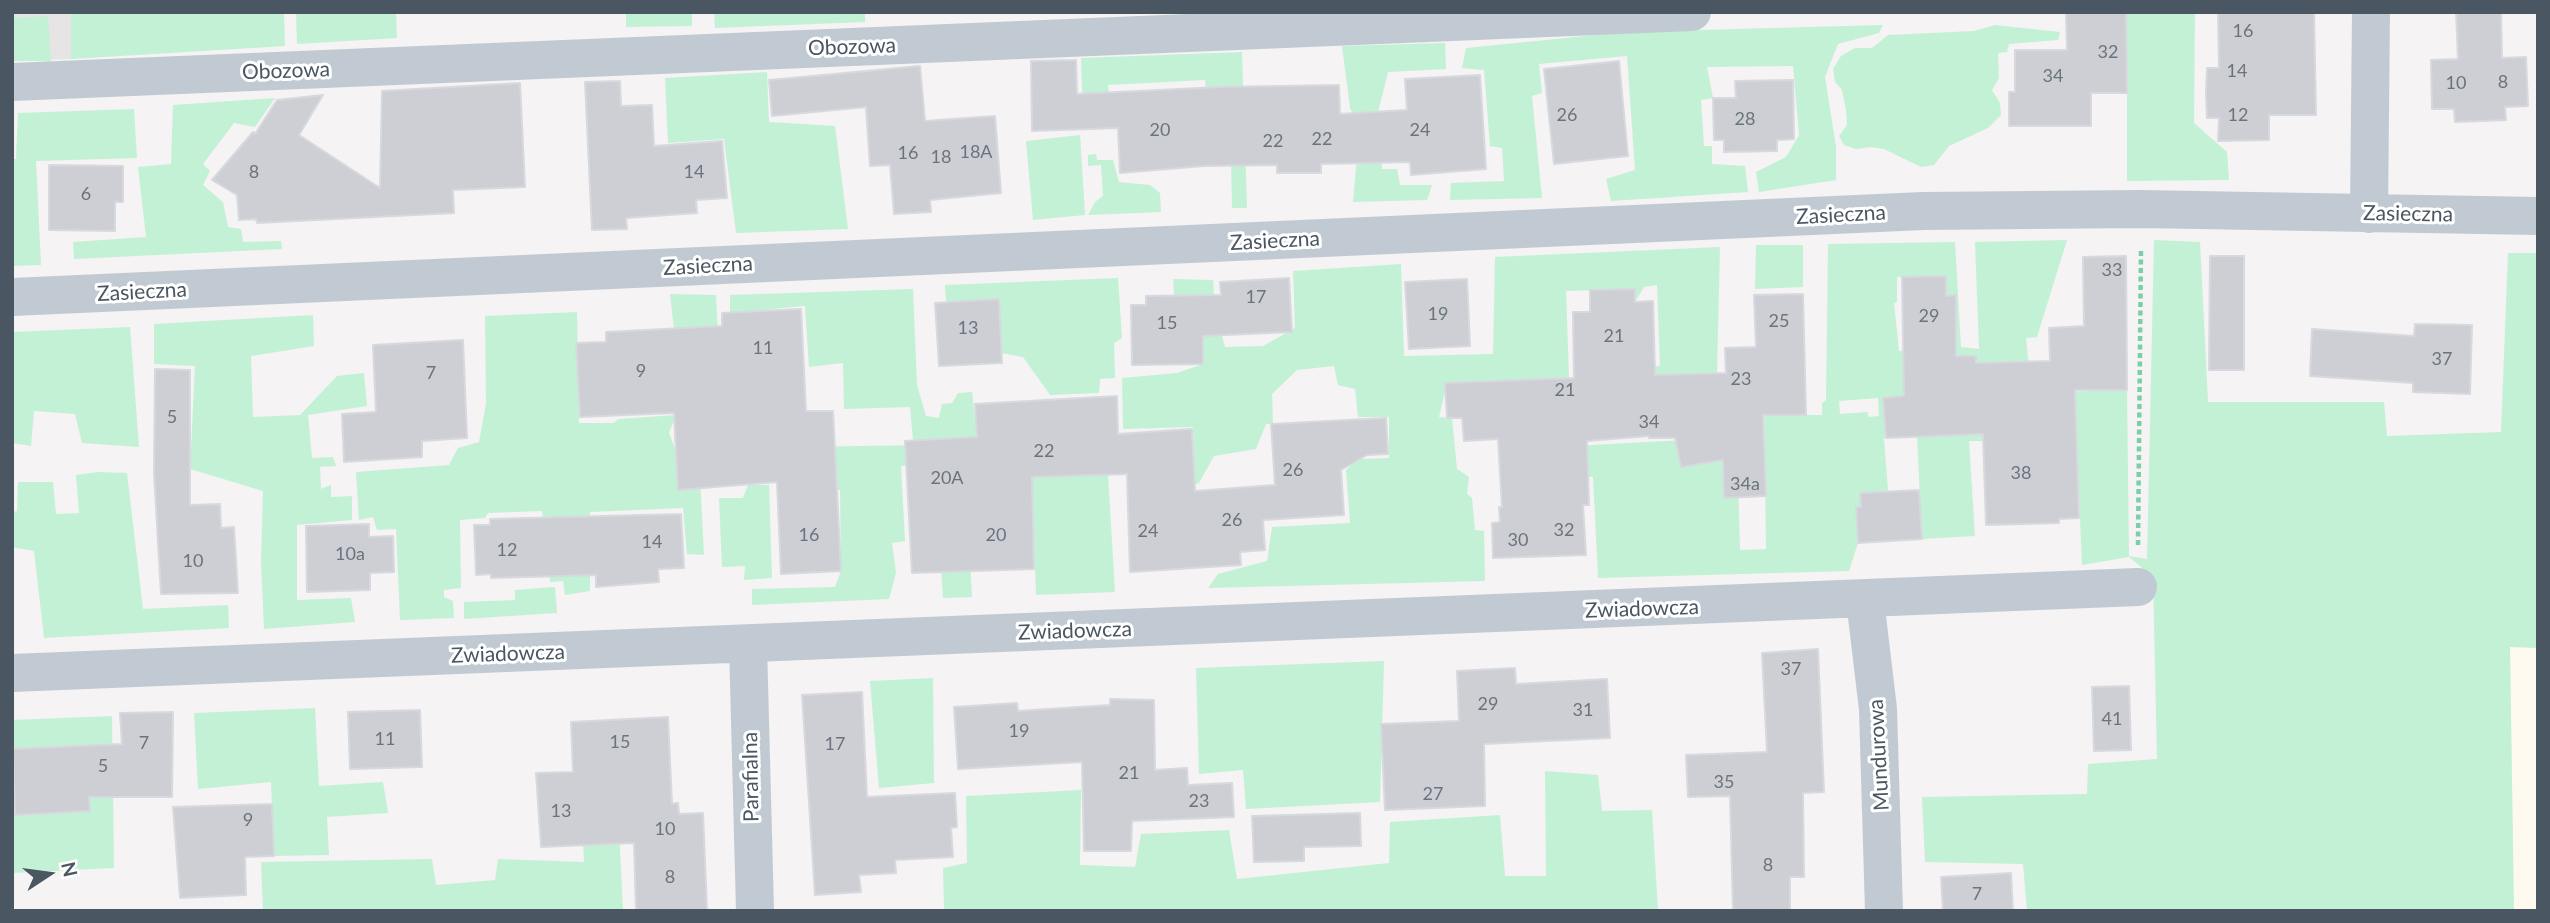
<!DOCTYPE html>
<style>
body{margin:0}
#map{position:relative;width:2550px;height:923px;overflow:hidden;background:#f5f3f3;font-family:Lato,sans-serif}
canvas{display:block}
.frame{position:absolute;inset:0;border:14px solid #4a5661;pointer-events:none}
.north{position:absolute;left:14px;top:839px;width:70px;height:70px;-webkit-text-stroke:5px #fff;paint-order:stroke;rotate:77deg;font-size:19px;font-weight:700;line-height:28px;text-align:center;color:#4a5661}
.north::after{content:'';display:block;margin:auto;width:24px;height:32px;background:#4a5661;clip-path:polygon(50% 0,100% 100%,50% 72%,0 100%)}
</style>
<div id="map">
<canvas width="2550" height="923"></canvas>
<div class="frame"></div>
<div class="north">N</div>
</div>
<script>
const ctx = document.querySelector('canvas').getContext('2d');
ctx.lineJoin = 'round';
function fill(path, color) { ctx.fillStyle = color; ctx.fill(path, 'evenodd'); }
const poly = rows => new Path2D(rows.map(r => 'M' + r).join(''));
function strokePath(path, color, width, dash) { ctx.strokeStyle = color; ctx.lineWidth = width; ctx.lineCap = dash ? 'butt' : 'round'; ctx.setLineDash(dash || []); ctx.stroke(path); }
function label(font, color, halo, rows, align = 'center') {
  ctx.font = font + ' Lato,sans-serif'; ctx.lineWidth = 6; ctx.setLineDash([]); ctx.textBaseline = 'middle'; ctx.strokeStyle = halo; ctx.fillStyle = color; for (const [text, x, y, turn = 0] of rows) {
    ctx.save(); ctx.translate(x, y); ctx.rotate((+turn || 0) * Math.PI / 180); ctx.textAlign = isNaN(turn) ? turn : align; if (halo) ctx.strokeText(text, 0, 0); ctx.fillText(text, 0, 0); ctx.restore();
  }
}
const commercial = poly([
 [2510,647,2538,648,2538,911,2514,911]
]);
const education = poly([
 [12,12,71,12,71,59,12,61]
]);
const green = poly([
 [71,12,284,12,285,46,71,59],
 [396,12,397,38,297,44,296,14],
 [626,12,692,12,692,26,626,27],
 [714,12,865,12,865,22,715,28],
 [2127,12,2195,12,2194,123,2227,152,2229,180,2127,181],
 [48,16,51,61,12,61,12,18],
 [1883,25,1879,33,1838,44,1825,77,1836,147,1836,180,1759,192,1756,172,1786,157,1799,135,1793,66,1707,67,1713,98,1701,100,1704,146,1712,146,1712,164,1745,166,1748,192,1611,201,1606,179,1635,170,1627,56,1539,64,1542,93,1532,96,1542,198,1450,200,1451,183,1504,181,1502,148,1490,146,1484,70,1462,68,1466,48,1625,32],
 [1995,25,2060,32,2058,40,2009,44,2007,52,1998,53,1999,78,1992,90,2000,103,2001,115,1988,128,1949,146,1934,165,1921,167,1884,149,1871,147,1856,149,1844,145,1839,136,1847,125,1846,110,1842,90,1835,82,1833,69,1841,56,1855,48,1872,48,1888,35,1974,31],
 [1445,43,1446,69,1388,72,1377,116,1382,169,1397,169,1400,185,1432,185,1427,200,1353,202,1357,155,1355,118,1350,108,1342,46],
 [1242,52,1247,208,1232,208,1231,159,1207,105,1205,80,1108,85,1110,109,1083,110,1081,58],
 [767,72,769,122,835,126,848,229,736,233,724,139,668,143,665,78],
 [275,98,255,127,234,123,203,164,210,171,203,185,223,202,228,227,241,229,243,242,281,241,282,249,74,259,73,242,146,237,138,167,171,164,173,105],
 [134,109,137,158,36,161,41,265,12,266,12,159,16,159,18,113],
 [1080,135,1085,215,1033,220,1026,141],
 [1096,154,1097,160,1113,160,1119,182,1150,185,1160,193,1161,212,1088,215,1095,202,1103,196,1101,165,1088,166,1088,155],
 [2067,240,2037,337,2026,338,2029,369,2051,392,2127,390,2129,556,2147,559,2154,240,2200,242,2208,402,2384,402,2387,436,2501,432,2508,253,2538,253,2538,648,2510,647,2514,911,2027,911,2023,864,1925,862,1922,797,2087,794,2088,764,2157,759,2153,577,2129,557,2082,565,2077,451,1984,454,1985,441,1969,441,1975,536,1922,539,1917,437,1884,438,1888,491,1860,493,1861,507,1856,507,1858,543,1849,571,1598,578,1593,477,1576,476,1573,446,1685,440,1615,367,1660,366,1657,285,1644,287,1635,302,1635,289,1566,291,1569,378,1497,402,1495,380,1466,382,1445,391,1439,417,1452,418,1457,469,1469,477,1467,494,1472,498,1475,530,1484,531,1485,581,1208,588,1218,574,1267,561,1272,527,1350,523,1346,470,1358,459,1389,458,1389,417,1358,417,1355,389,1338,385,1334,366,1297,370,1272,394,1273,424,1266,424,1256,449,1214,456,1199,483,1184,488,1194,463,1193,427,1123,429,1122,378,1177,373,1203,364,1202,295,1174,296,1173,279,1213,280,1215,310,1225,347,1263,346,1295,328,1293,271,1401,264,1404,356,1493,354,1495,257,1720,247,1717,373,1682,374,1682,406,1736,405,1740,550,1766,549,1764,404,1801,403,1802,415,1822,415,1822,403,1826,400,1828,244,1955,242,1961,347,1979,349,1975,242],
 [1946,276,1946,296,1955,295,1957,352,1946,354,1944,347,1899,351,1894,303,1897,302,1897,277],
 [1976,356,1976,363,1960,395,1958,357],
 [1878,398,1879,416,1868,417,1868,412,1840,414,1839,401],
 [1756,245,1803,245,1803,287,1755,289],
 [1118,278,1122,338,1114,343,1115,378,1100,379,1099,393,1050,395,1023,357,1001,353,999,300,946,302,945,285],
 [913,289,917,385,926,416,939,418,942,404,952,403,958,393,972,392,977,437,913,440,910,407,844,409,843,363,809,367,805,306,730,313,730,295],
 [670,294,716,295,721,391,680,384],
 [577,312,579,423,613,423,619,419,676,415,669,433,676,451,699,457,704,555,687,554,683,508,590,512,590,591,565,595,563,581,550,582,542,511,488,513,485,518,460,520,461,588,444,590,444,597,453,601,454,618,400,620,396,529,377,530,373,517,359,520,356,472,449,465,458,448,479,442,486,404,485,316],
 [313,315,314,346,251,356,253,417,300,415,337,376,364,373,367,406,308,415,312,458,333,457,336,466,320,467,321,489,331,485,331,497,352,496,352,520,297,525,297,600,351,598,355,622,264,629,261,563,263,491,190,469,195,366,154,364,154,324],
 [130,327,139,447,82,443,75,414,34,411,31,446,12,443,12,332],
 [927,445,928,463,901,466,905,541,892,543,896,573,889,599,752,605,752,589,835,587,841,571,840,490,794,491,795,447],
 [98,472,127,473,143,609,228,605,229,628,44,638,34,551,12,547,12,512,17,511,18,482,53,482,56,514,79,513,76,475],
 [957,472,1108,474,1115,592,1036,595,1033,505,1015,505,968,522,972,597,943,598,938,523],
 [748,485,769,485,772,578,744,580,745,566,722,567,719,498,743,498],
 [555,587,557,613,464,619,464,602,515,600,515,590],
 [1384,661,1380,802,1246,809,1243,770,1199,774,1196,668],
 [933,678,934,783,879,788,870,681],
 [315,708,319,786,383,782,388,813,327,817,329,855,274,856,271,782,198,789,194,713],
 [112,716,114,868,12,873,12,720],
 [1545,771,1598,775,1602,811,1652,810,1658,911,944,911,943,868,967,863,966,796,1081,790,1080,865,1135,867,1141,834,1229,830,1237,879,1389,863,1390,822,1500,815,1505,876,1546,876],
 [580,784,618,808,623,911,263,911,261,862,432,859,436,885,495,880,498,859,584,862]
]);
const building = poly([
 [2066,12,2126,12,2127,93,2091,93,2091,126,2009,126,2009,92,2015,92,2015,50,2067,50,2066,12],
 [2218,12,2314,12,2316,115,2269,115,2269,140,2218,141,2219,118,2207,118,2206,93,2207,68,2219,68,2218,12],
 [2456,12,2501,12,2502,58,2526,57,2528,106,2505,107,2506,120,2455,122,2454,109,2432,109,2431,60,2458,59,2456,12],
 [1076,60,1077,94,1219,87,1339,85,1340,114,1407,110,1405,79,1480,75,1486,169,1411,175,1410,162,1321,164,1321,173,1277,173,1277,165,1204,166,1120,173,1118,128,1032,131,1031,61,1076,60],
 [1619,61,1628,156,1554,164,1544,69,1619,61],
 [920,66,925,121,995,116,1001,193,930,200,931,212,894,214,890,165,870,166,866,107,772,116,769,80,920,66],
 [1793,80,1794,139,1777,140,1777,151,1724,152,1724,140,1714,140,1713,98,1736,98,1735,81,1793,80],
 [620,81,621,106,652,105,654,146,722,141,727,198,696,200,697,213,626,218,627,229,592,230,585,82,620,81],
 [520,83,525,187,453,190,454,213,257,223,256,219,239,220,237,195,212,180,253,132,255,134,277,100,323,95,299,135,380,188,382,91,520,83],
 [49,165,123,166,123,202,115,202,115,231,49,230,49,165],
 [2126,256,2127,390,2075,390,2079,518,2059,519,2059,523,1986,525,1983,434,1886,438,1883,398,1904,396,1902,277,1946,276,1946,296,1956,295,1956,356,1976,356,1976,363,2050,361,2049,328,2084,326,2083,257,2126,256],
 [2210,256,2244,256,2244,370,2209,370,2210,256],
 [1289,278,1292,332,1203,336,1203,364,1132,365,1131,305,1146,305,1146,296,1221,295,1220,282,1289,278],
 [1467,279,1470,346,1409,349,1405,282,1467,279],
 [1635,289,1635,302,1653,301,1655,375,1726,373,1725,348,1756,347,1754,295,1803,294,1806,415,1763,415,1766,496,1724,498,1723,460,1681,467,1675,438,1649,438,1649,436,1587,441,1589,505,1583,505,1586,555,1493,558,1492,523,1500,522,1499,507,1502,507,1498,439,1464,441,1462,418,1447,418,1445,383,1574,378,1573,312,1590,312,1590,290,1635,289],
 [999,299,1002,363,939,366,935,303,999,299],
 [801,309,806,411,833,411,841,571,781,574,777,482,678,490,674,413,580,417,576,343,606,342,606,332,722,326,722,313,801,309],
 [2415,324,2472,325,2470,394,2413,392,2413,383,2310,376,2312,329,2414,336,2415,324],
 [463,340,467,438,422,441,422,457,344,462,342,414,376,412,373,345,463,340],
 [155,369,190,370,190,505,220,504,221,528,234,527,238,593,161,594,154,473,155,369],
 [1117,396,1118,434,1192,429,1195,491,1275,485,1271,424,1386,418,1388,454,1367,455,1341,470,1344,515,1263,520,1265,550,1240,552,1241,565,1130,572,1127,474,1032,477,1034,569,912,573,905,441,977,437,975,404,1117,396],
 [1919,490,1922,539,1858,543,1856,507,1861,507,1860,493,1919,490],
 [681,514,684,568,658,569,659,582,596,587,596,575,491,578,491,574,476,575,474,525,490,525,490,519,681,514],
 [369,524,369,537,393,536,394,572,370,573,370,590,307,592,306,526,369,524],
 [1818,649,1824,792,1803,793,1804,877,1790,877,1790,911,1733,911,1730,796,1688,797,1686,755,1767,752,1762,653,1818,649],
 [1515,668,1516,684,1607,679,1610,738,1484,744,1485,806,1385,810,1381,724,1459,721,1457,671,1515,668],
 [2129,686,2131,750,2094,751,2092,687,2129,686],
 [862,692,867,797,955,793,957,827,951,828,953,857,895,860,896,873,859,875,861,892,815,895,802,695,862,692],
 [1110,699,1154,700,1155,770,1187,768,1188,785,1232,783,1234,817,1132,821,1131,851,1084,851,1082,762,958,769,954,707,1017,703,1018,711,1110,705,1110,699],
 [420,710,422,767,350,769,348,712,420,710],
 [173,712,172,797,89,797,90,811,15,815,13,749,122,744,120,713,173,712],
 [668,717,672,804,678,803,679,814,703,813,707,911,636,911,634,843,541,847,536,773,573,772,571,722,668,717],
 [272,804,274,856,245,857,246,895,180,898,173,807,272,804],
 [1360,813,1361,846,1304,847,1304,861,1254,862,1252,816,1360,813],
 [2011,873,2013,911,1943,911,1941,877,2011,873]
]);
const path = poly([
 [2138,545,2141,249]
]);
const street = poly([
 [12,82,1692,12],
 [2369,214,2371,12],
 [12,297,1923,211,2141,209,2538,216],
 [1865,600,1878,709,1884,911],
 [748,644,755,911],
 [12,673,2138,587]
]);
const numberNames = [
 ["16",2243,31],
 ["32",2108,52],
 ["14",2237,71],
 ["34",2053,76],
 ["8",2503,82],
 ["10",2456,83],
 ["26",1567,115],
 ["12",2238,115],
 ["28",1745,119],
 ["20",1160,130],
 ["24",1420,130],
 ["22",1322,139],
 ["22",1273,141],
 ["18A",976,152],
 ["16",908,153],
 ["18",941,157],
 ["8",254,172],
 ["14",694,172],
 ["6",86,194],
 ["33",2112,270],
 ["17",1256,297],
 ["19",1438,314],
 ["29",1929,316],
 ["25",1779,321],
 ["15",1167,323],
 ["13",968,328],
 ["21",1614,336],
 ["11",763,348],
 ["37",2442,359],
 ["9",641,371],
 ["7",431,373],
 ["23",1741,379],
 ["21",1565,390],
 ["5",172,417],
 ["34",1649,422],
 ["22",1044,451],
 ["26",1293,470],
 ["38",2021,473],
 ["20A",947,478],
 ["34a",1745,484],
 ["26",1232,520],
 ["32",1564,530],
 ["24",1148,531],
 ["16",809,535],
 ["20",996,535],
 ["30",1518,540],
 ["14",652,542],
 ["12",507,550],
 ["10a",350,554],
 ["10",193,561],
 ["37",1791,669],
 ["29",1488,704],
 ["31",1583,710],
 ["41",2112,719],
 ["19",1019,731],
 ["11",385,739],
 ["15",620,742],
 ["7",144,743],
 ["17",835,744],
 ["5",103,766],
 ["21",1129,773],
 ["35",1724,782],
 ["27",1433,794],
 ["23",1199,801],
 ["13",561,811],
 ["9",248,820],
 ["10",665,829],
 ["8",1768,865],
 ["8",670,877],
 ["7",1977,894]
];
const streetNames = [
 ["Obozowa",852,47,-2],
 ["Obozowa",286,71,-2],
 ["Zasieczna",2408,214,1],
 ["Zasieczna",1841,215,-3],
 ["Zasieczna",1275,241,-3],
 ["Zasieczna",708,266,-3],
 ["Zasieczna",142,292,-3],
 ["Zwiadowcza",1642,609,-2],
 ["Zwiadowcza",1075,631,-2],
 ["Zwiadowcza",508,654,-2],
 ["Mundurowa",1879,755,-93],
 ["Parafialna",751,777,-91]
];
fill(commercial, '#fdf9ef');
fill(education, '#e6e4e5');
fill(green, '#c3f1d5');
fill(building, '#cdcfd5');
strokePath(building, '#d7d9de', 2);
strokePath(path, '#7ad0a6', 4.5, [5, 3.5]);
strokePath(street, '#c1cad2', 38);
label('18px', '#6b747e', null, numberNames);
label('21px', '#4a5661', '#fff', streetNames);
</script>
